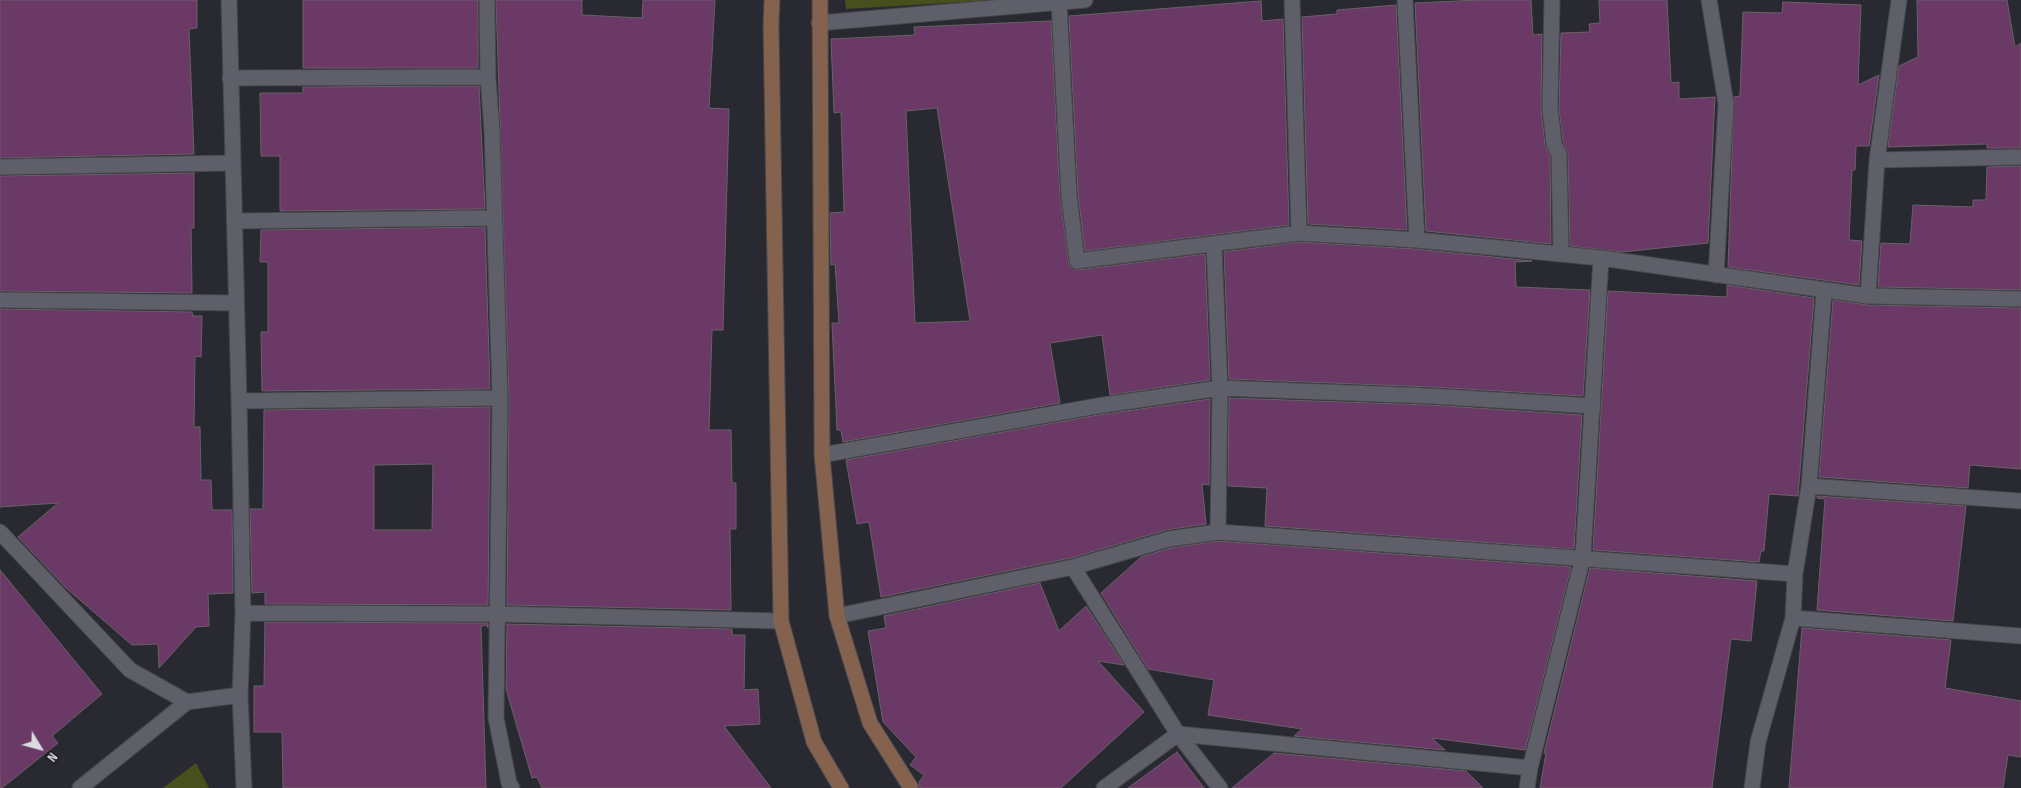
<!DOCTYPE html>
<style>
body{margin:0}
#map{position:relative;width:2021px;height:788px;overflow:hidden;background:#292932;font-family:"Sofia Sans Condensed",sans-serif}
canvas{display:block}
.north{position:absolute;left:15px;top:723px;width:50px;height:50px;-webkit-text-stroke:4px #201f28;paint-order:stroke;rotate:127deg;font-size:14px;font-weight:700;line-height:20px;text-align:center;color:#dbdbe1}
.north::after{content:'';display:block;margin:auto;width:18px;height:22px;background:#dbdbe1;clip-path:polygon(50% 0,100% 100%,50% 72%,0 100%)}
</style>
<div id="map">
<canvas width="2021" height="788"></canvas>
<div class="north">N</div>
</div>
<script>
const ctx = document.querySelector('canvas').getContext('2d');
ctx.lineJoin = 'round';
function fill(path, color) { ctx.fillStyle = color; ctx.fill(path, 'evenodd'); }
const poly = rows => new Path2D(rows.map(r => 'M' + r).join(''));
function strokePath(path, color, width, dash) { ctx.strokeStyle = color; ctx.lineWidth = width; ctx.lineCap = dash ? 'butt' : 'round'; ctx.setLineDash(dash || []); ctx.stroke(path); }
const green = poly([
 [845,0,997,0,846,9],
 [196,763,209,788,163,788]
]);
const building = poly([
 [0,0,197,0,197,28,189,29,194,154,0,158,0,0],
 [303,0,478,0,478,68,303,68,303,0],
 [496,0,582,0,582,15,642,18,643,0,715,0,709,108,729,109,723,330,712,330,709,430,731,430,732,483,736,483,736,529,730,529,731,610,507,605,509,398,496,0],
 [1479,0,1531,0,1533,35,1542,34,1541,108,1545,145,1550,156,1551,244,1426,231,1415,3,1479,0],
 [1599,0,1667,0,1671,83,1679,82,1679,99,1715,97,1708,243,1622,252,1570,246,1568,154,1563,141,1559,108,1561,33,1590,32,1589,24,1600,23,1599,0],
 [1917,0,2007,0,2015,47,2021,43,2021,148,1987,148,1987,144,1888,147,1899,66,1918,57,1917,0],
 [1261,1,1262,21,1283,19,1289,225,1085,251,1078,195,1069,16,1261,1],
 [1783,2,1861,5,1858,85,1879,75,1869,146,1856,146,1855,170,1852,170,1849,240,1862,241,1859,285,1728,267,1734,97,1740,96,1743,12,1782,13,1783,2],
 [1396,5,1407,230,1308,224,1302,17,1337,14,1337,10,1396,5],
 [1051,21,1060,197,1069,266,1078,270,1205,254,1210,380,1110,395,1102,335,1050,343,1060,403,843,442,841,430,837,430,832,323,839,323,835,264,831,265,830,213,844,212,841,112,834,113,831,39,915,35,914,27,1051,21],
 [937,108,970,321,915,323,906,111,937,108],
 [479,86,485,209,280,211,280,156,261,156,260,93,303,93,303,87,479,86],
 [2021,166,2021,290,1878,287,1881,243,1910,244,1913,205,1973,207,1973,200,1986,200,1987,167,2021,166],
 [194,173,194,228,191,228,192,293,0,291,0,176,194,173],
 [485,227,490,389,262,391,261,332,268,332,268,262,260,262,261,230,485,227],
 [1299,242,1416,249,1532,261,1515,262,1516,287,1590,290,1583,396,1431,387,1229,379,1224,252,1299,242],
 [1727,285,1814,298,1798,496,1769,494,1764,551,1761,551,1759,562,1593,550,1608,291,1727,297,1727,285],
 [1833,300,1868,305,2021,308,2021,469,1970,465,1968,488,1819,477,1833,300],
 [0,309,192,312,193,316,202,316,201,357,195,356,194,427,200,427,201,480,211,480,212,510,232,510,233,593,208,594,209,626,196,627,159,668,158,644,132,645,66,588,18,537,58,503,0,507,0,309],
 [1229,398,1430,405,1582,415,1574,549,1265,526,1267,488,1228,486,1229,398],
 [1210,399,1209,485,1202,484,1206,524,1166,530,1071,558,881,597,869,522,857,524,846,460,1098,415,1210,399],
 [490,407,488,605,265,604,265,592,252,593,250,509,263,509,264,410,490,407],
 [433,464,432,530,374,530,374,465,433,464],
 [1817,496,1966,506,1953,621,1817,610,1825,499,1817,498,1817,496],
 [1218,541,1571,567,1525,750,1432,738,1445,750,1294,736,1302,729,1208,715,1214,680,1148,669,1101,593,1141,557,1171,548,1218,541],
 [1590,568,1757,581,1751,641,1731,639,1712,788,1540,788,1546,753,1544,753,1590,568],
 [0,570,102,694,52,736,58,743,2,788,0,788,0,570],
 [1040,583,1059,631,1086,606,1124,665,1098,661,1144,712,1061,788,920,788,919,782,924,775,910,765,916,757,883,722,868,631,886,628,884,616,1040,583],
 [265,622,488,623,488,628,487,625,481,626,486,788,283,788,282,732,254,732,254,686,264,686,265,622],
 [507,624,732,629,732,635,745,635,744,690,758,689,760,724,724,726,771,788,542,788,537,777,532,778,506,689,507,624],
 [1802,628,1951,640,1945,688,2021,701,2021,757,2008,755,2003,788,1789,788,1802,628],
 [1177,752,1204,788,1128,788,1177,752],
 [1274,753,1466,771,1483,788,1232,788,1274,753]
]);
const street = poly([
 [229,0,239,401,243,613,240,695,244,788],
 [487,0,488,77,492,132,500,398,496,718,509,783,512,788],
 [1292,0,1299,233],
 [1405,0,1417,240],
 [1552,0,1550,108,1554,144,1559,154,1561,254],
 [1709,0,1726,104,1716,275],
 [1059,2,1069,196,1077,261,1299,233,1417,240,1601,258,1868,296,2021,299],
 [819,23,1085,0],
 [230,78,488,77],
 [1877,160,2021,157],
 [0,167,232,163],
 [234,221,494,218],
 [1214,245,1220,388,1218,532],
 [1868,296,1877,160,1899,0],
 [0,300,236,303],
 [239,401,500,398],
 [822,455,1097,406,1220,388,1430,396,1593,406],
 [1809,486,2021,501],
 [0,532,130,670,187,702,240,695],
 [1073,567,1178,734,1220,788],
 [243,613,497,614,781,621],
 [837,616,1073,567,1169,539,1218,532,1795,574],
 [1793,618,2021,636],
 [80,788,187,702],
 [1104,788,1178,734,1530,768],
 [1527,788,1530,768,1583,557,1601,258],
 [1752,788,1758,742,1793,618,1795,574,1809,486,1824,292]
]);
const secondary = poly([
 [772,0,771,25,781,621,814,742,841,788],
 [820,0,822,455,837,616,870,723,911,788]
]);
fill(green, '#47501c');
fill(building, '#6b3965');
strokePath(building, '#6a6168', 1);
strokePath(street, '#46464e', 17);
strokePath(secondary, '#46464e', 17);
strokePath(street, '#5f5f69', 15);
strokePath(secondary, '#84624e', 15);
</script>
